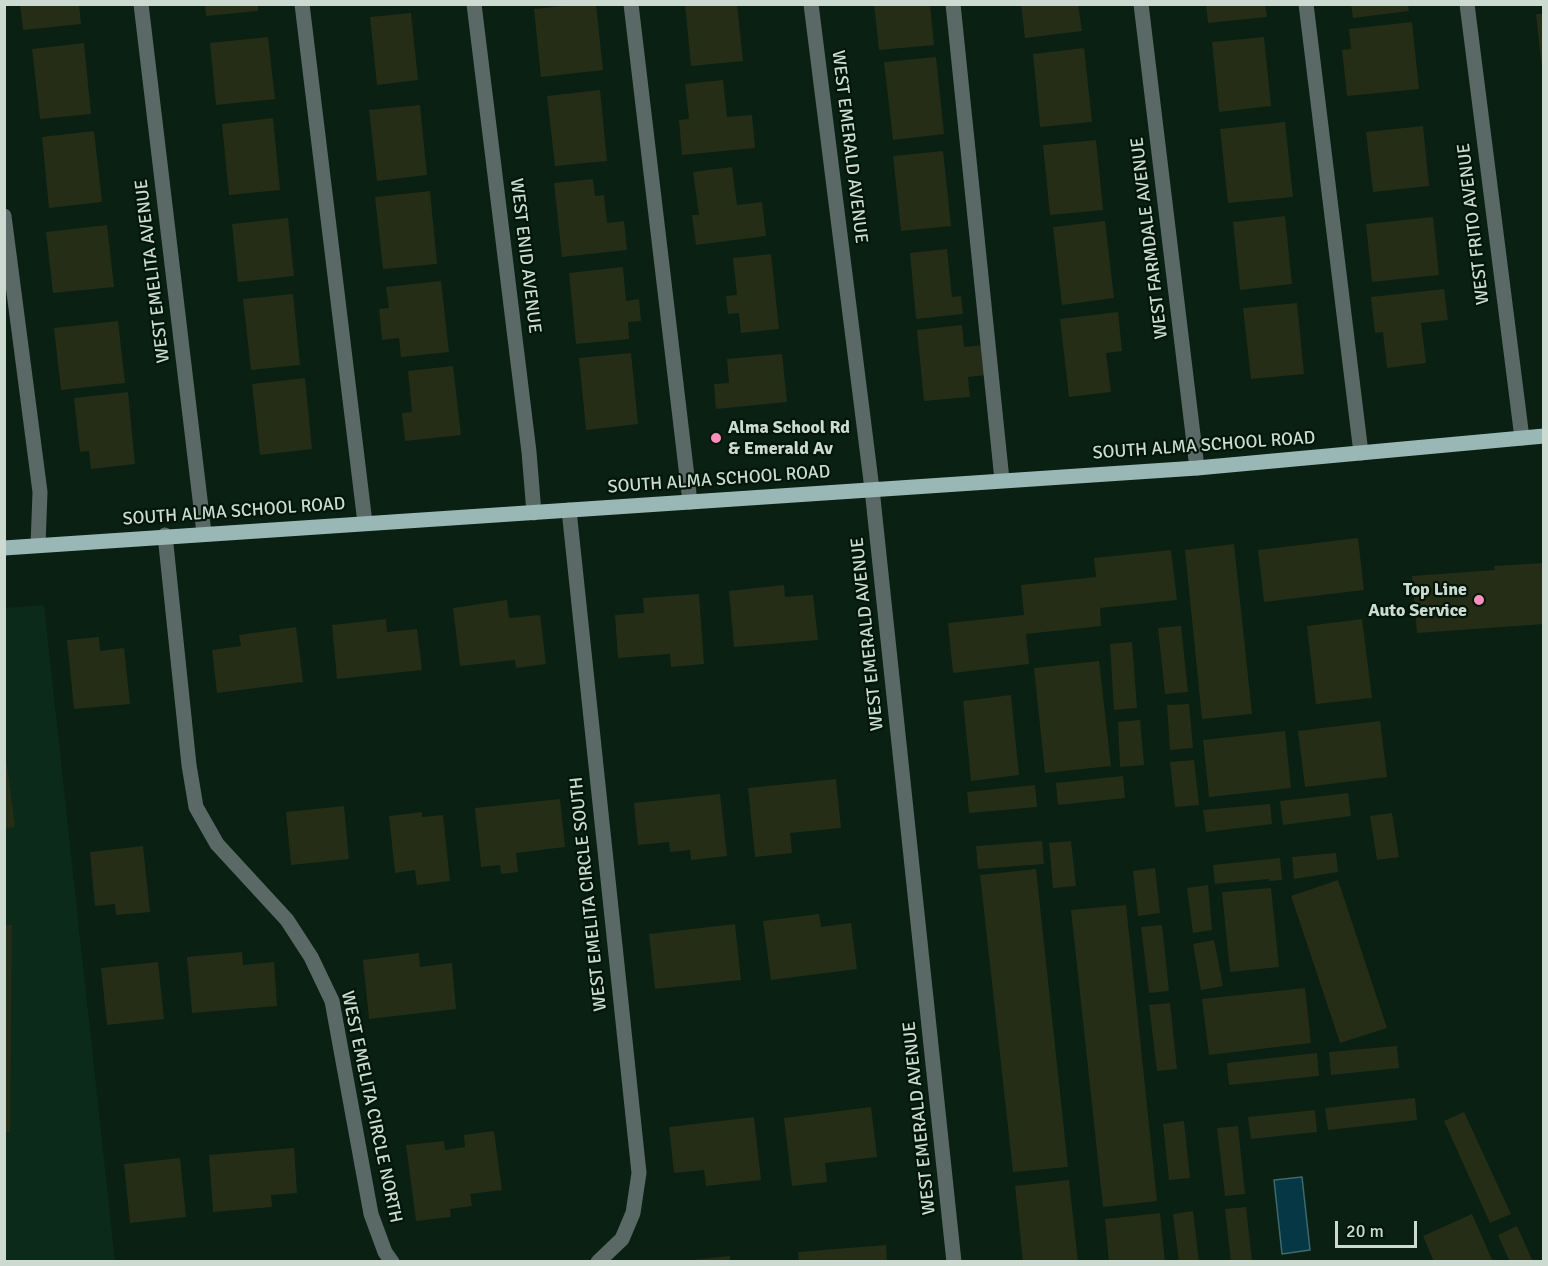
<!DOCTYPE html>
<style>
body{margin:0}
#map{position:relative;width:1548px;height:1266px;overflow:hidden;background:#092013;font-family:Signika,sans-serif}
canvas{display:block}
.frame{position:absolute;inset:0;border:6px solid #ccdad1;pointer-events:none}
.scale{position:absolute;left:1335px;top:1221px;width:82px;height:27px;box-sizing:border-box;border:3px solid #ccdad1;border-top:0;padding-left:8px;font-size:18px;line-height:21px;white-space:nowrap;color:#ccdad1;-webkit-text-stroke:4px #02170a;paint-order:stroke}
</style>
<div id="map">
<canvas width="1548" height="1266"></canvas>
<div class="frame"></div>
<div class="scale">20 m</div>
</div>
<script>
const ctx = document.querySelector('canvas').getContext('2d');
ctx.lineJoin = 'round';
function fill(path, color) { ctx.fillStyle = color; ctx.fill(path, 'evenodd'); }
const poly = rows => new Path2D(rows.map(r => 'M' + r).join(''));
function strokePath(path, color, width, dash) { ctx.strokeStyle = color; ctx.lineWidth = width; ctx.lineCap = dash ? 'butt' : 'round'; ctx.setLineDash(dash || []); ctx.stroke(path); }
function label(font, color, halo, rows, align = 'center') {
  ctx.font = font + ' Signika,sans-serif'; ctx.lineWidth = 4.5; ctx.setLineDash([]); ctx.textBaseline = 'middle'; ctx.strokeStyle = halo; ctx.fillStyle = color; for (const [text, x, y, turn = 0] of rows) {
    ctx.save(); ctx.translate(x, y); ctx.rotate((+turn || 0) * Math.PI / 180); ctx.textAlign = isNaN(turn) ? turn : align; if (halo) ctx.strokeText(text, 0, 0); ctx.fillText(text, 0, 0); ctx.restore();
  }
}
const built = poly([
 [44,605,115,1261,5,1262,5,608]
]);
const water = poly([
 [1302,1177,1310,1250,1282,1254,1274,1180,1302,1177]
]);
const building = poly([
 [20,4,79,4,81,24,23,30],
 [205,4,258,4,258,11,206,16],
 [581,4,596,4,603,70,541,77,534,9],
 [685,4,737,4,743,61,691,66],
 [874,4,930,4,934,45,879,50],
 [1021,4,1078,4,1082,31,1025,38],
 [1206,4,1265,4,1267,17,1208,23],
 [1351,4,1408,4,1409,11,1353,18],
 [411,13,418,80,377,85,370,17],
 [1536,14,1544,14,1544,69,1542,69],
 [1412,22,1419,89,1347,96,1342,50,1351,49,1349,29],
 [268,37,275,99,216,105,210,43],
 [1264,37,1271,106,1219,112,1212,42],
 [84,43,91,114,40,119,32,49],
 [1084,48,1092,122,1040,127,1033,54],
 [936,57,944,134,893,140,884,62],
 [723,80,727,117,752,115,755,148,682,155,679,120,689,119,685,84],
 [600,90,607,161,555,166,547,96],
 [420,105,427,175,377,181,369,110],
 [273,118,280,190,229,195,222,124],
 [1285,122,1293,197,1228,203,1220,129],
 [1423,126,1429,186,1373,192,1366,132],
 [94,131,102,202,49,208,42,137],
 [1096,140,1103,210,1050,215,1043,145],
 [943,151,951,226,901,231,893,156],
 [732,167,737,205,762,202,766,236,696,245,692,215,699,215,693,172],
 [593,179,595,196,604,195,607,223,624,221,627,250,562,257,554,183],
 [430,191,437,264,383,269,375,197],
 [1285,216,1292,284,1240,290,1233,222],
 [1433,217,1439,275,1372,282,1366,224],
 [288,218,294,276,238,282,232,224],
 [1105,221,1114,298,1062,305,1053,227],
 [107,225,114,287,53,293,46,232],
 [947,249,952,297,961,296,963,314,916,319,910,253],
 [771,254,779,329,741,333,739,313,728,314,726,296,737,295,733,258],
 [623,267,626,301,639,299,641,321,628,322,629,339,576,344,569,273],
 [441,281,449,352,401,357,399,338,382,340,379,309,389,308,386,287],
 [1444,289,1448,320,1421,323,1426,363,1387,368,1383,332,1375,333,1371,297],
 [293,294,300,365,251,370,243,299],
 [1297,303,1304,374,1251,379,1243,308],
 [1118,312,1122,351,1106,353,1111,392,1069,397,1060,319],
 [118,321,125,383,61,390,54,328],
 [962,325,964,347,983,345,986,375,968,377,970,397,924,401,917,330],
 [631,353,638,424,586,430,579,358],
 [782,354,787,402,716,409,714,384,729,383,727,359],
 [453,366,461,435,405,441,402,413,412,412,408,371],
 [305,378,312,449,260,455,252,384],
 [128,392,135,464,91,469,89,451,80,452,74,398],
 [1358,538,1364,590,1264,602,1258,550],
 [1234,544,1252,714,1202,719,1185,550],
 [1171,550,1177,600,1100,608,1101,626,1026,634,1029,664,953,673,948,623,1024,615,1021,585,1096,577,1094,558],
 [1544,563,1544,624,1417,633,1412,576,1495,570,1494,566],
 [784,585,785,597,813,595,818,640,734,647,729,591],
 [699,594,704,664,671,667,670,654,618,658,615,615,644,613,643,598],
 [507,600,509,618,540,615,546,664,516,668,515,660,460,666,453,608],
 [386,619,387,632,417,629,422,670,337,679,332,625],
 [1362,619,1372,698,1316,704,1307,626],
 [1181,626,1188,692,1165,694,1158,628],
 [296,627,303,682,217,693,212,650,241,646,239,635],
 [99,637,100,651,124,648,130,704,74,709,67,640],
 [1132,642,1137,708,1114,710,1110,644],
 [1099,661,1111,766,1045,773,1034,668],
 [1011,695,1019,775,971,781,963,701],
 [1189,704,1193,748,1170,750,1167,705],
 [1140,720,1144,765,1120,767,1118,722],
 [1380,721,1387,777,1305,787,1298,731],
 [1285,731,1291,788,1209,797,1203,740],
 [4,742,15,827,4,829],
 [1194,760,1199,805,1175,807,1170,762],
 [1123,776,1125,798,1058,805,1056,783],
 [836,779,841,828,790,833,792,853,755,857,748,788],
 [1035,785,1037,807,969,813,967,792],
 [1348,793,1351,816,1283,825,1280,801],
 [720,794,727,856,691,860,690,850,670,852,669,842,638,845,634,803],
 [560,799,565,847,516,853,518,872,501,874,500,865,481,867,475,808],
 [1270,804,1272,824,1206,832,1203,810],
 [344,806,349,859,291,865,286,812],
 [422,812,422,817,443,815,450,881,417,885,415,870,395,873,389,816],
 [1392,813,1399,857,1377,860,1370,816],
 [1042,841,1044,864,978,869,976,846],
 [1071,841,1076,886,1053,888,1049,843],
 [143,846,150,912,116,915,115,904,95,906,90,852],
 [1336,853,1338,872,1294,879,1292,857],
 [1280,858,1282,880,1269,881,1269,879,1215,884,1213,865],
 [1155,868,1160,913,1138,916,1133,871],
 [1036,869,1068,1167,1013,1172,980,875],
 [1338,880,1387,1028,1340,1043,1291,896],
 [1208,885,1212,930,1193,933,1187,888],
 [1271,888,1279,967,1230,972,1222,892],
 [1126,905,1157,1201,1103,1207,1071,910],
 [819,914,821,927,851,923,857,969,771,980,763,921],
 [735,924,741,980,655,989,649,934],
 [4,925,12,925,10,1132,4,1132],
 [1162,925,1169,991,1149,993,1141,927],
 [1214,940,1223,986,1201,990,1193,944],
 [242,952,243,965,274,962,277,1006,192,1013,187,957],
 [419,953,420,967,452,963,456,1009,369,1019,363,960],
 [158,962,164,1019,107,1025,101,968],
 [1305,988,1311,1043,1209,1055,1202,999],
 [1170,1003,1177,1069,1157,1071,1149,1005],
 [1397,1046,1399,1068,1331,1075,1329,1052],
 [1317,1053,1319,1076,1229,1085,1227,1063],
 [1415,1098,1417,1120,1328,1130,1325,1108],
 [871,1107,877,1157,825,1163,827,1182,792,1186,784,1118],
 [1315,1110,1317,1132,1251,1139,1248,1117],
 [1464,1112,1511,1214,1490,1223,1444,1121],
 [754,1117,761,1180,706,1186,704,1170,674,1173,669,1127],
 [1184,1121,1190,1178,1169,1180,1163,1124],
 [1238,1126,1245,1194,1225,1196,1217,1128],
 [494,1131,502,1190,470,1194,472,1206,450,1209,451,1217,416,1221,406,1145,444,1141,445,1150,465,1147,464,1135],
 [294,1148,297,1193,271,1195,272,1207,213,1212,209,1155],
 [180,1158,186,1217,130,1223,124,1164],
 [1069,1180,1078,1262,1023,1262,1015,1186],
 [1246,1207,1252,1262,1231,1262,1225,1209],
 [1193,1211,1199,1262,1179,1262,1173,1214],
 [1160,1213,1165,1262,1109,1262,1105,1219],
 [1472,1214,1493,1262,1434,1262,1423,1236],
 [1517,1226,1533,1262,1510,1262,1498,1235],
 [886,1245,887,1262,799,1262,798,1252],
 [730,1256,730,1262,693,1262,692,1260]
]);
const minor = poly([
 [141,4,204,533],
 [302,4,365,523],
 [474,4,529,452,534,513],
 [631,4,690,502],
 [811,4,872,489,954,1262],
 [953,4,1002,480],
 [1141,4,1197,468],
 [1306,4,1361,453],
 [1467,4,1522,438],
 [4,216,40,492,38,545],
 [569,510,639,1173,633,1213,622,1239,598,1262],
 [165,535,189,765,196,807,217,844,287,920,311,957,332,1001,371,1214,385,1252,392,1262]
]);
const major = poly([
 [4,548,1197,468,1544,436]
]);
const markers = [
 [716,438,6,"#fe8ebc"],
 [1479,600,6,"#fe8ebc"]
];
const streetNames = [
 ["WEST EMERALD AVENUE",849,147,83],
 ["WEST FRITO AVENUE",1474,224,-97],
 ["WEST FARMDALE AVENUE",1150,238,-97],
 ["WEST ENID AVENUE",525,256,83],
 ["WEST EMELITA AVENUE",153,271,-97],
 ["SOUTH ALMA SCHOOL ROAD",1204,446,-4],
 ["SOUTH ALMA SCHOOL ROAD",719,480,-4],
 ["SOUTH ALMA SCHOOL ROAD",234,512,-4],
 ["WEST EMERALD AVENUE",868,634,-96],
 ["WEST EMELITA CIRCLE SOUTH",589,894,-96],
 ["WEST EMELITA CIRCLE NORTH",371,1107,78],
 ["WEST EMERALD AVENUE",920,1118,-96]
];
const poiNames = [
 ["Alma School Rd",728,428],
 ["& Emerald Av",728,449],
 ["Top Line",1467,590,"right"],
 ["Auto Service",1467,611,"right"]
];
fill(built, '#0b2a19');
fill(water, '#063744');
strokePath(water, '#41686e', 1.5);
fill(building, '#252d16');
strokePath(minor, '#5a6866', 15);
strokePath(major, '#99b7b4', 15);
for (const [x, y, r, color] of markers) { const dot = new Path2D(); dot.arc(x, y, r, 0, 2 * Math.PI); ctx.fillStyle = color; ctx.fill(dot); strokePath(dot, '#02170a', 2); }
label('18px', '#ccdad1', '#02170a', streetNames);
label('bold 18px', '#ccdad1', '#02170a', poiNames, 'left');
</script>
